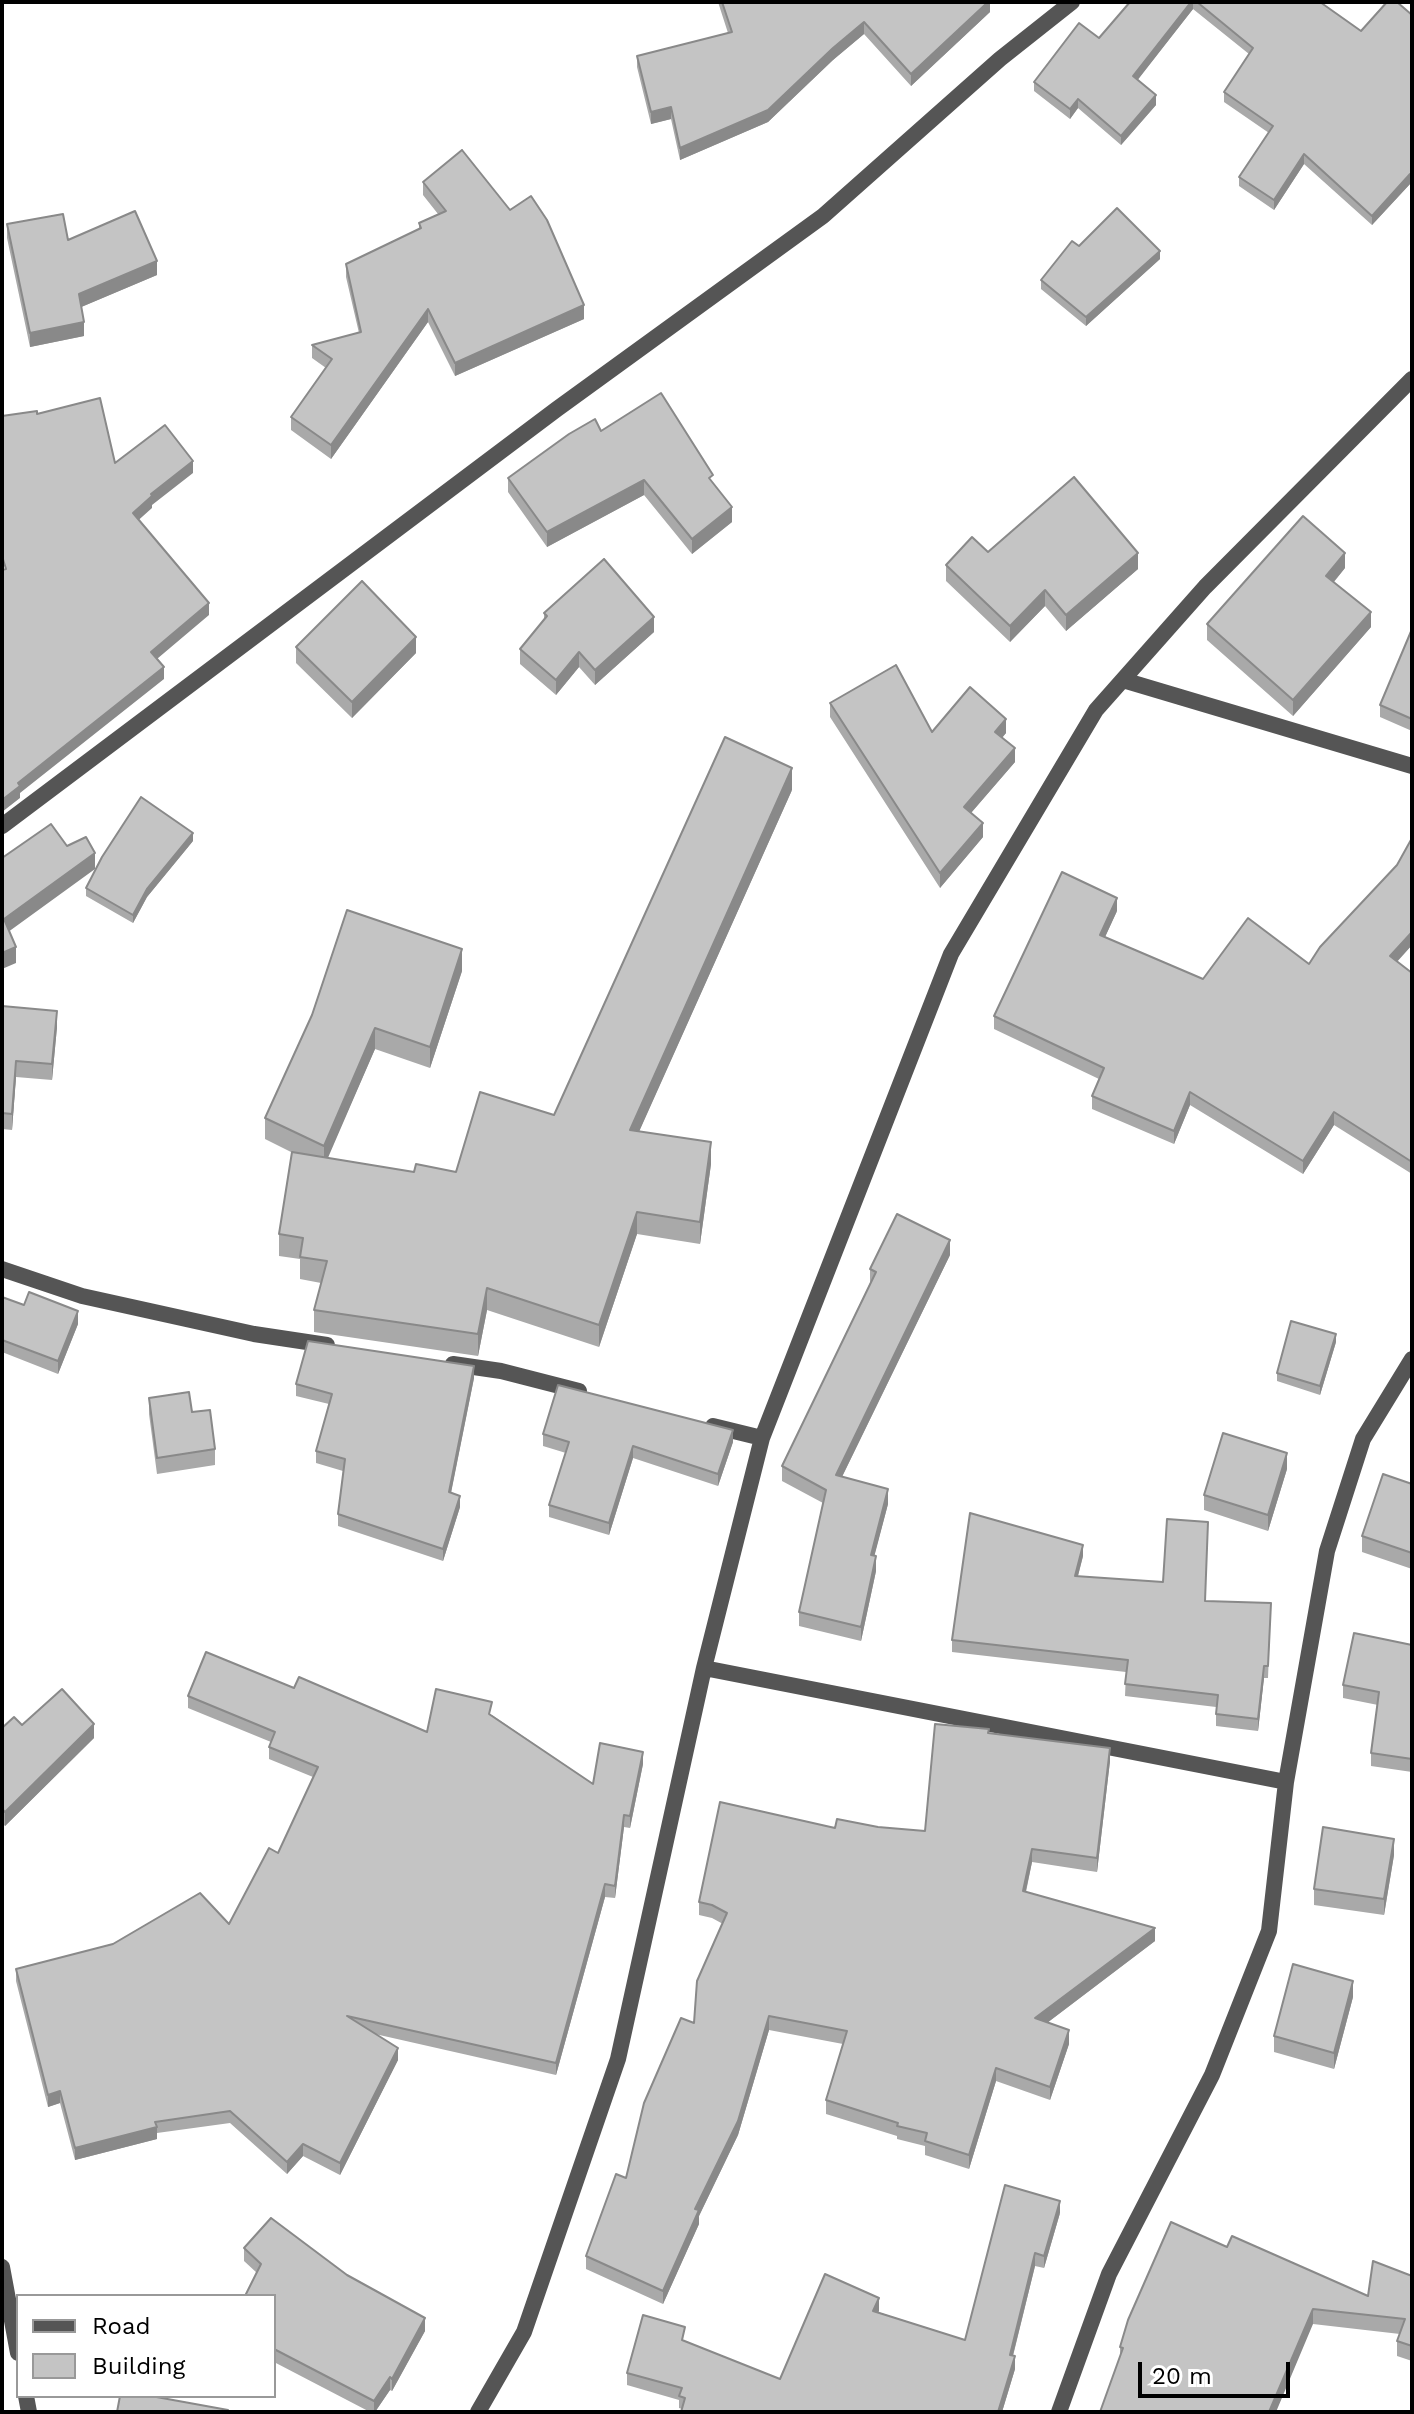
<!DOCTYPE html>
<style>
body{margin:0}
#map{position:relative;width:1414px;height:2414px;overflow:hidden;background:#fff;font-family:"Work Sans",sans-serif}
canvas{display:block}
.frame{position:absolute;inset:0;border:4px solid #000;pointer-events:none}
.legend{position:absolute;left:16px;top:2294px;width:260px;height:104px;box-sizing:border-box;background:#fff;border:2px solid #999;margin:0;padding:10px 14px;list-style:none;font-size:24px;color:#000}
.legend li{display:flex;align-items:center;gap:16px;height:40px}
.legend b{width:40px;border:2px solid #999}
.scale{position:absolute;left:1138px;top:2362px;width:152px;height:36px;box-sizing:border-box;border:4px solid #000;border-top:0;padding-left:10px;font-size:24px;line-height:28px;white-space:nowrap;color:#000;-webkit-text-stroke:6px #fff;paint-order:stroke}
</style>
<div id="map">
<canvas width="1414" height="2414"></canvas>
<div class="frame"></div>
<ul class="legend">
<li><b style="height:10px;background:#555"></b>Road</li>
<li><b style="height:22px;background:#c4c4c4"></b>Building</li>
</ul>
<div class="scale">20 m</div>
</div>
<script>
const ctx = document.querySelector('canvas').getContext('2d');
ctx.lineJoin = 'round';
const poly = rows => new Path2D(rows.map(r => 'M' + r).join(''));
function strokePath(path, color, width, dash) { ctx.strokeStyle = color; ctx.lineWidth = width; ctx.lineCap = dash ? 'butt' : 'round'; ctx.setLineDash(dash || []); ctx.stroke(path); }
function fill(path, color) { ctx.fillStyle = color; ctx.fill(path, 'evenodd'); }
const minor = poly([
 [1123,680,1412,766],
 [2,826,557,409,823,216,1000,59,1072,2],
 [2,1269,82,1296,254,1334,327,1345],
 [453,1364,501,1371,579,1391],
 [713,1426,762,1438],
 [704,1668,1286,1782],
 [2,2267,18,2353],
 [26,2396,29,2412],
 [478,2412,524,2332,618,2059,704,1668,762,1438,951,954,1096,710,1205,587,1412,379],
 [1059,2412,1109,2274,1212,2075,1269,1931,1286,1782,1327,1551,1363,1439,1412,1359]
]);
const wall = poly([
 [362,2,397,2,362,3],
 [718,2,990,2,990,12,911,86,864,34,833,60,768,122,680,160,671,119,651,124,637,67,637,56,728,33],
 [1130,2,1320,2,1361,31,1412,15,1412,186,1410,184,1372,225,1304,164,1274,210,1239,186,1239,177,1269,133,1224,102,1224,92,1249,54,1193,9,1137,80,1156,105,1121,145,1078,108,1070,119,1034,91,1034,82,1099,38],
 [423,182,584,319,455,376,428,322,331,459,291,430,291,417,326,368,312,358,312,345,359,333,346,277,346,264,419,229,419,223,438,214,423,195],
 [7,224,68,240,157,275,81,307,84,336,30,347,7,238],
 [1079,246,1160,259,1086,326,1041,289,1041,280],
 [601,431,713,483,732,522,692,554,644,495,547,547,508,492,508,478],
 [988,552,1138,569,1066,631,1045,606,1010,642,946,581,946,565],
 [1345,568,1334,582,1371,627,1293,716,1207,640,1207,624],
 [544,613,654,632,595,685,579,667,556,695,520,664,520,649,544,620],
 [1412,629,1412,731,1380,717,1380,705],
 [296,647,416,653,352,718,296,663],
 [830,703,932,732,1006,733,1002,738,1015,762,971,813,983,837,940,888,830,717],
 [792,790,639,1131,711,1164,700,1244,637,1234,599,1347,487,1310,478,1356,314,1332,314,1310,321,1283,300,1279,300,1259,279,1256,279,1234,293,1153,265,1139,265,1118,312,1015,462,971,430,1068,375,1049,327,1158,414,1172,456,1172,554,1115],
 [193,841,147,897,133,923,86,896,86,888],
 [1117,911,1105,937,1203,979,1309,964,1412,945,1397,962,1412,973,1412,1174,1334,1125,1303,1174,1190,1105,1174,1144,1092,1109,1092,1096,1099,1079,994,1029,994,1016],
 [2,1006,57,1027,52,1080,16,1077,12,1130,2,1129],
 [950,1255,842,1477,888,1504,874,1556,876,1571,861,1641,799,1626,799,1612,823,1503,782,1481,782,1466,870,1283,870,1269],
 [2,1297,78,1324,58,1374,2,1352],
 [1336,1342,1320,1395,1277,1381,1277,1373],
 [474,1378,451,1492,460,1507,443,1561,338,1526,338,1514,343,1471,316,1463,316,1451,329,1404,296,1396,296,1384],
 [149,1398,192,1412,215,1449,215,1465,157,1474,149,1414],
 [543,1434,733,1442,718,1486,633,1458,609,1535,549,1517,549,1505,566,1453,543,1446],
 [1287,1469,1268,1531,1204,1510,1204,1495],
 [1412,1484,1412,1569,1362,1552,1362,1536],
 [1083,1556,1078,1576,1205,1601,1271,1603,1268,1678,1264,1678,1258,1731,1216,1726,1216,1707,1125,1696,1126,1672,952,1652,952,1640],
 [1412,1645,1412,1772,1371,1766,1371,1753,1378,1705,1343,1698,1343,1685],
 [294,1688,427,1732,492,1715,593,1784,643,1764,630,1828,624,1827,615,1898,605,1897,556,2075,375,2034,398,2060,340,2175,303,2156,287,2174,230,2123,157,2133,157,2139,75,2160,60,2103,48,2107,16,1981,16,1969,229,1924,278,1853,313,1777,269,1759,269,1747,271,1742,188,1708,188,1696],
 [22,1725,94,1738,5,1826,2,1823,2,1728],
 [989,1733,1110,1761,1097,1872,1032,1862,1026,1892,1155,1941,1047,2023,1069,2044,1050,2100,996,2081,969,2169,925,2155,925,2146,897,2139,897,2136,826,2114,826,2100,843,2044,769,2030,738,2135,699,2216,699,2224,663,2304,586,2269,586,2256,626,2178,694,2023,723,1924,712,1918,699,1915,699,1902,835,1828,878,1827,925,1831],
 [1394,1855,1384,1915,1314,1905,1314,1889],
 [1353,1997,1334,2069,1274,2052,1274,2036],
 [1060,2213,1044,2268,1035,2266,1013,2356,1015,2369,1002,2412,681,2412,682,2409,679,2408,679,2400,627,2385,627,2373,685,2340,685,2341,780,2379,879,2311,878,2312,965,2340],
 [1227,2247,1368,2296,1412,2276,1412,2361,1397,2356,1397,2341,1400,2334,1313,2324,1120,2355,1120,2347],
 [244,2248,347,2275,425,2331,392,2391,390,2390,375,2412,370,2412,274,2362,274,2296,257,2273,244,2261]
]);
const shadedWall = poly([
 [988,2,990,2,990,12,911,86,911,74],
 [1191,2,1193,2,1193,9,1133,86,1133,76],
 [864,22,864,34,833,60,768,122,680,160,680,148,833,48],
 [1156,95,1156,105,1121,145,1121,136],
 [1078,99,1078,108,1070,119,1070,109],
 [671,107,671,119,651,124,651,112],
 [1304,154,1304,164,1274,210,1274,200],
 [1410,174,1410,184,1372,225,1372,216],
 [1160,251,1160,259,1086,326,1086,317],
 [157,261,157,275,79,308,79,294],
 [584,305,584,319,455,376,455,363],
 [428,309,428,322,331,459,331,445],
 [84,322,84,336,30,347,30,333],
 [193,461,193,473,152,505,152,508,133,525,133,513,151,494],
 [644,480,644,495,547,547,547,532],
 [732,507,732,522,692,554,692,539],
 [1138,553,1138,569,1066,631,1066,615],
 [1345,553,1345,568,1326,591,1326,576],
 [1045,590,1045,606,1010,642,1010,626],
 [209,603,209,615,151,664,151,652],
 [1371,612,1371,627,1293,716,1293,700],
 [654,617,654,632,595,685,595,670],
 [416,637,416,653,352,718,352,702],
 [579,652,579,667,556,695,556,680],
 [164,667,164,679,20,793,20,798,2,812,2,800,18,783],
 [1006,719,1006,733,995,746,995,732],
 [1015,748,1015,762,964,821,964,807],
 [792,768,792,790,630,1152,630,1130],
 [983,823,983,837,940,888,940,873],
 [193,833,193,841,147,897,133,923,133,915,147,889],
 [95,853,95,869,4,935,4,919],
 [1117,898,1117,911,1100,948,1100,935],
 [1412,932,1412,945,1390,969,1390,956],
 [16,947,16,963,2,969,2,953],
 [462,949,462,971,430,1068,430,1047],
 [57,1011,57,1027,52,1080,52,1064],
 [375,1028,375,1049,324,1167,324,1146],
 [16,1061,16,1077,12,1130,12,1114],
 [1190,1092,1190,1105,1174,1144,1174,1131],
 [1334,1112,1334,1125,1303,1174,1303,1161],
 [711,1142,711,1164,700,1244,700,1222],
 [637,1212,637,1234,599,1347,599,1325],
 [950,1240,950,1255,836,1489,836,1475],
 [487,1288,487,1310,478,1356,478,1334],
 [78,1311,78,1324,58,1374,58,1361],
 [1336,1334,1336,1342,1320,1395,1320,1386],
 [474,1366,474,1378,449,1503,449,1492],
 [733,1430,733,1442,718,1486,718,1474],
 [633,1446,633,1458,609,1535,609,1523],
 [1287,1453,1287,1469,1268,1531,1268,1515],
 [888,1489,888,1504,871,1569,871,1555],
 [460,1496,460,1507,443,1561,443,1549],
 [1083,1545,1083,1556,1075,1587,1075,1576],
 [876,1556,876,1571,861,1641,861,1627],
 [1264,1666,1264,1678,1258,1731,1258,1719],
 [94,1724,94,1738,5,1826,5,1812],
 [1110,1748,1110,1761,1097,1872,1097,1858],
 [643,1752,643,1764,630,1828,630,1816],
 [624,1815,624,1827,615,1898,615,1886],
 [1394,1839,1394,1855,1384,1915,1384,1899],
 [1032,1849,1032,1862,1023,1904,1023,1891],
 [605,1884,605,1897,556,2075,556,2063],
 [1155,1928,1155,1941,1035,2032,1035,2018],
 [1353,1981,1353,1997,1334,2069,1334,2053],
 [769,2016,769,2030,738,2135,699,2216,699,2224,663,2304,663,2291],
 [1069,2030,1069,2044,1050,2100,1050,2087],
 [398,2048,398,2060,340,2175,340,2163],
 [996,2068,996,2081,969,2169,969,2155],
 [60,2091,60,2103,48,2107,48,2095],
 [157,2127,157,2139,75,2160,75,2148],
 [303,2144,303,2156,287,2174,287,2162],
 [1060,2201,1060,2213,1044,2268,1044,2256],
 [1035,2253,1035,2266,1010,2367,1010,2355],
 [879,2298,879,2311,873,2323,873,2311],
 [1313,2309,1313,2324,1276,2412,1269,2412],
 [425,2318,425,2331,392,2391,392,2379],
 [1015,2356,1015,2369,1002,2412,998,2412],
 [390,2377,390,2390,375,2412,374,2412,374,2401]
]);
const building = poly([
 [722,2,988,2,911,74,864,22,833,48,768,110,680,148,671,107,651,112,637,56,732,32,722,2],
 [1130,2,1191,2,1133,76,1156,95,1121,136,1078,99,1070,109,1034,82,1079,23,1099,38,1130,2],
 [1197,2,1320,2,1361,31,1387,2,1397,2,1412,15,1412,176,1410,174,1372,216,1304,154,1274,200,1239,177,1273,126,1224,92,1253,48,1197,2],
 [462,150,510,210,531,196,547,220,584,305,455,363,428,309,331,445,291,417,332,359,312,345,361,332,346,264,421,228,419,223,446,211,423,182,462,150],
 [1117,208,1160,251,1086,317,1041,280,1072,241,1079,246,1117,208],
 [135,211,157,261,79,294,84,322,30,333,7,224,63,214,68,240,135,211],
 [661,393,713,475,709,478,732,507,692,539,644,480,547,532,508,478,569,434,595,419,601,431,661,393],
 [100,398,115,463,165,425,193,461,151,494,152,496,133,513,209,603,151,652,164,667,18,783,20,786,2,800,2,570,6,569,2,556,2,416,37,411,37,414,100,398],
 [1074,477,1138,553,1066,615,1045,590,1010,626,946,565,972,537,988,552,1074,477],
 [1303,516,1345,553,1326,576,1371,612,1293,700,1207,624,1303,516],
 [604,559,654,617,595,670,579,652,556,680,520,649,547,616,544,613,604,559],
 [362,581,416,637,352,702,296,647,362,581],
 [1412,629,1412,719,1380,705,1412,629],
 [896,665,932,732,970,687,1006,719,995,732,1015,748,964,807,983,823,940,873,830,703,896,665],
 [725,737,792,768,630,1130,711,1142,700,1222,637,1212,599,1325,487,1288,478,1334,314,1310,327,1261,300,1257,303,1238,279,1234,292,1152,414,1172,416,1164,456,1172,480,1092,554,1115,725,737],
 [141,797,193,833,147,889,133,915,86,888,102,857,141,797],
 [51,824,67,846,86,837,95,853,4,919,16,947,2,953,2,858,51,824],
 [1412,838,1412,932,1390,956,1412,973,1412,1162,1334,1112,1303,1161,1190,1092,1174,1131,1092,1096,1104,1068,994,1016,1062,872,1117,898,1100,935,1203,979,1248,918,1309,964,1320,947,1397,865,1412,838],
 [347,910,462,949,430,1047,375,1028,324,1146,265,1118,312,1015,347,910],
 [2,1006,57,1011,52,1064,16,1061,12,1114,2,1113,2,1006],
 [897,1214,950,1240,836,1475,888,1489,871,1555,876,1556,861,1627,799,1612,826,1490,782,1466,876,1272,870,1269,897,1214],
 [29,1292,78,1311,58,1361,2,1340,2,1297,24,1305,29,1292],
 [1291,1321,1336,1334,1320,1386,1277,1373,1291,1321],
 [308,1341,474,1366,449,1492,460,1496,443,1549,338,1514,345,1459,316,1451,332,1394,296,1384,308,1341],
 [558,1385,733,1430,718,1474,633,1446,609,1523,549,1505,569,1442,543,1434,558,1385],
 [189,1392,192,1412,210,1410,215,1449,157,1458,149,1398,189,1392],
 [1223,1433,1287,1453,1268,1515,1204,1495,1223,1433],
 [1383,1474,1412,1484,1412,1553,1362,1536,1383,1474],
 [970,1513,1083,1545,1075,1576,1163,1582,1167,1519,1208,1522,1205,1601,1271,1603,1268,1666,1264,1666,1258,1719,1216,1714,1218,1695,1125,1684,1128,1660,952,1640,970,1513],
 [1354,1633,1412,1645,1412,1759,1371,1753,1379,1692,1343,1685,1354,1633],
 [206,1652,294,1688,299,1677,427,1732,436,1689,492,1702,489,1714,593,1784,600,1743,643,1752,630,1816,624,1815,615,1886,605,1884,556,2063,347,2016,398,2048,340,2163,303,2144,287,2162,230,2111,155,2122,157,2127,75,2148,60,2091,48,2095,16,1969,113,1944,200,1893,229,1924,269,1848,278,1853,318,1767,269,1747,275,1732,188,1696,206,1652],
 [62,1689,94,1724,5,1812,2,1809,2,1728,14,1717,22,1725,62,1689],
 [935,1724,989,1729,988,1733,1110,1748,1097,1858,1032,1849,1023,1891,1155,1928,1035,2018,1069,2030,1050,2087,996,2068,969,2155,925,2141,927,2133,897,2126,898,2123,826,2100,847,2031,769,2016,738,2121,695,2209,699,2210,663,2291,586,2256,616,2174,626,2178,644,2103,681,2018,694,2023,697,1981,727,1913,712,1905,699,1902,720,1802,835,1828,837,1819,878,1827,925,1831,935,1724],
 [1323,1827,1394,1839,1384,1899,1314,1889,1323,1827],
 [1293,1964,1353,1981,1334,2053,1274,2036,1293,1964],
 [1005,2185,1060,2201,1044,2256,1035,2253,1010,2355,1015,2356,998,2412,681,2412,685,2398,679,2396,682,2388,627,2373,643,2315,685,2327,682,2340,780,2379,825,2274,879,2298,873,2311,965,2340,1005,2185],
 [271,2218,347,2275,425,2318,392,2379,390,2377,374,2401,274,2349,274,2296,245,2296,261,2264,244,2248,271,2218],
 [1171,2222,1227,2247,1232,2236,1368,2296,1373,2261,1412,2276,1412,2346,1397,2341,1405,2319,1313,2309,1269,2412,1100,2412,1123,2348,1120,2347,1128,2320,1171,2222],
 [120,2396,151,2396,228,2410,228,2412,117,2412,120,2396]
]);
strokePath(minor, '#555', 16);
fill(wall, '#a9a9a9');
fill(shadedWall, '#898989');
fill(building, '#c4c4c4');
strokePath(building, '#898989', 2);
</script>
